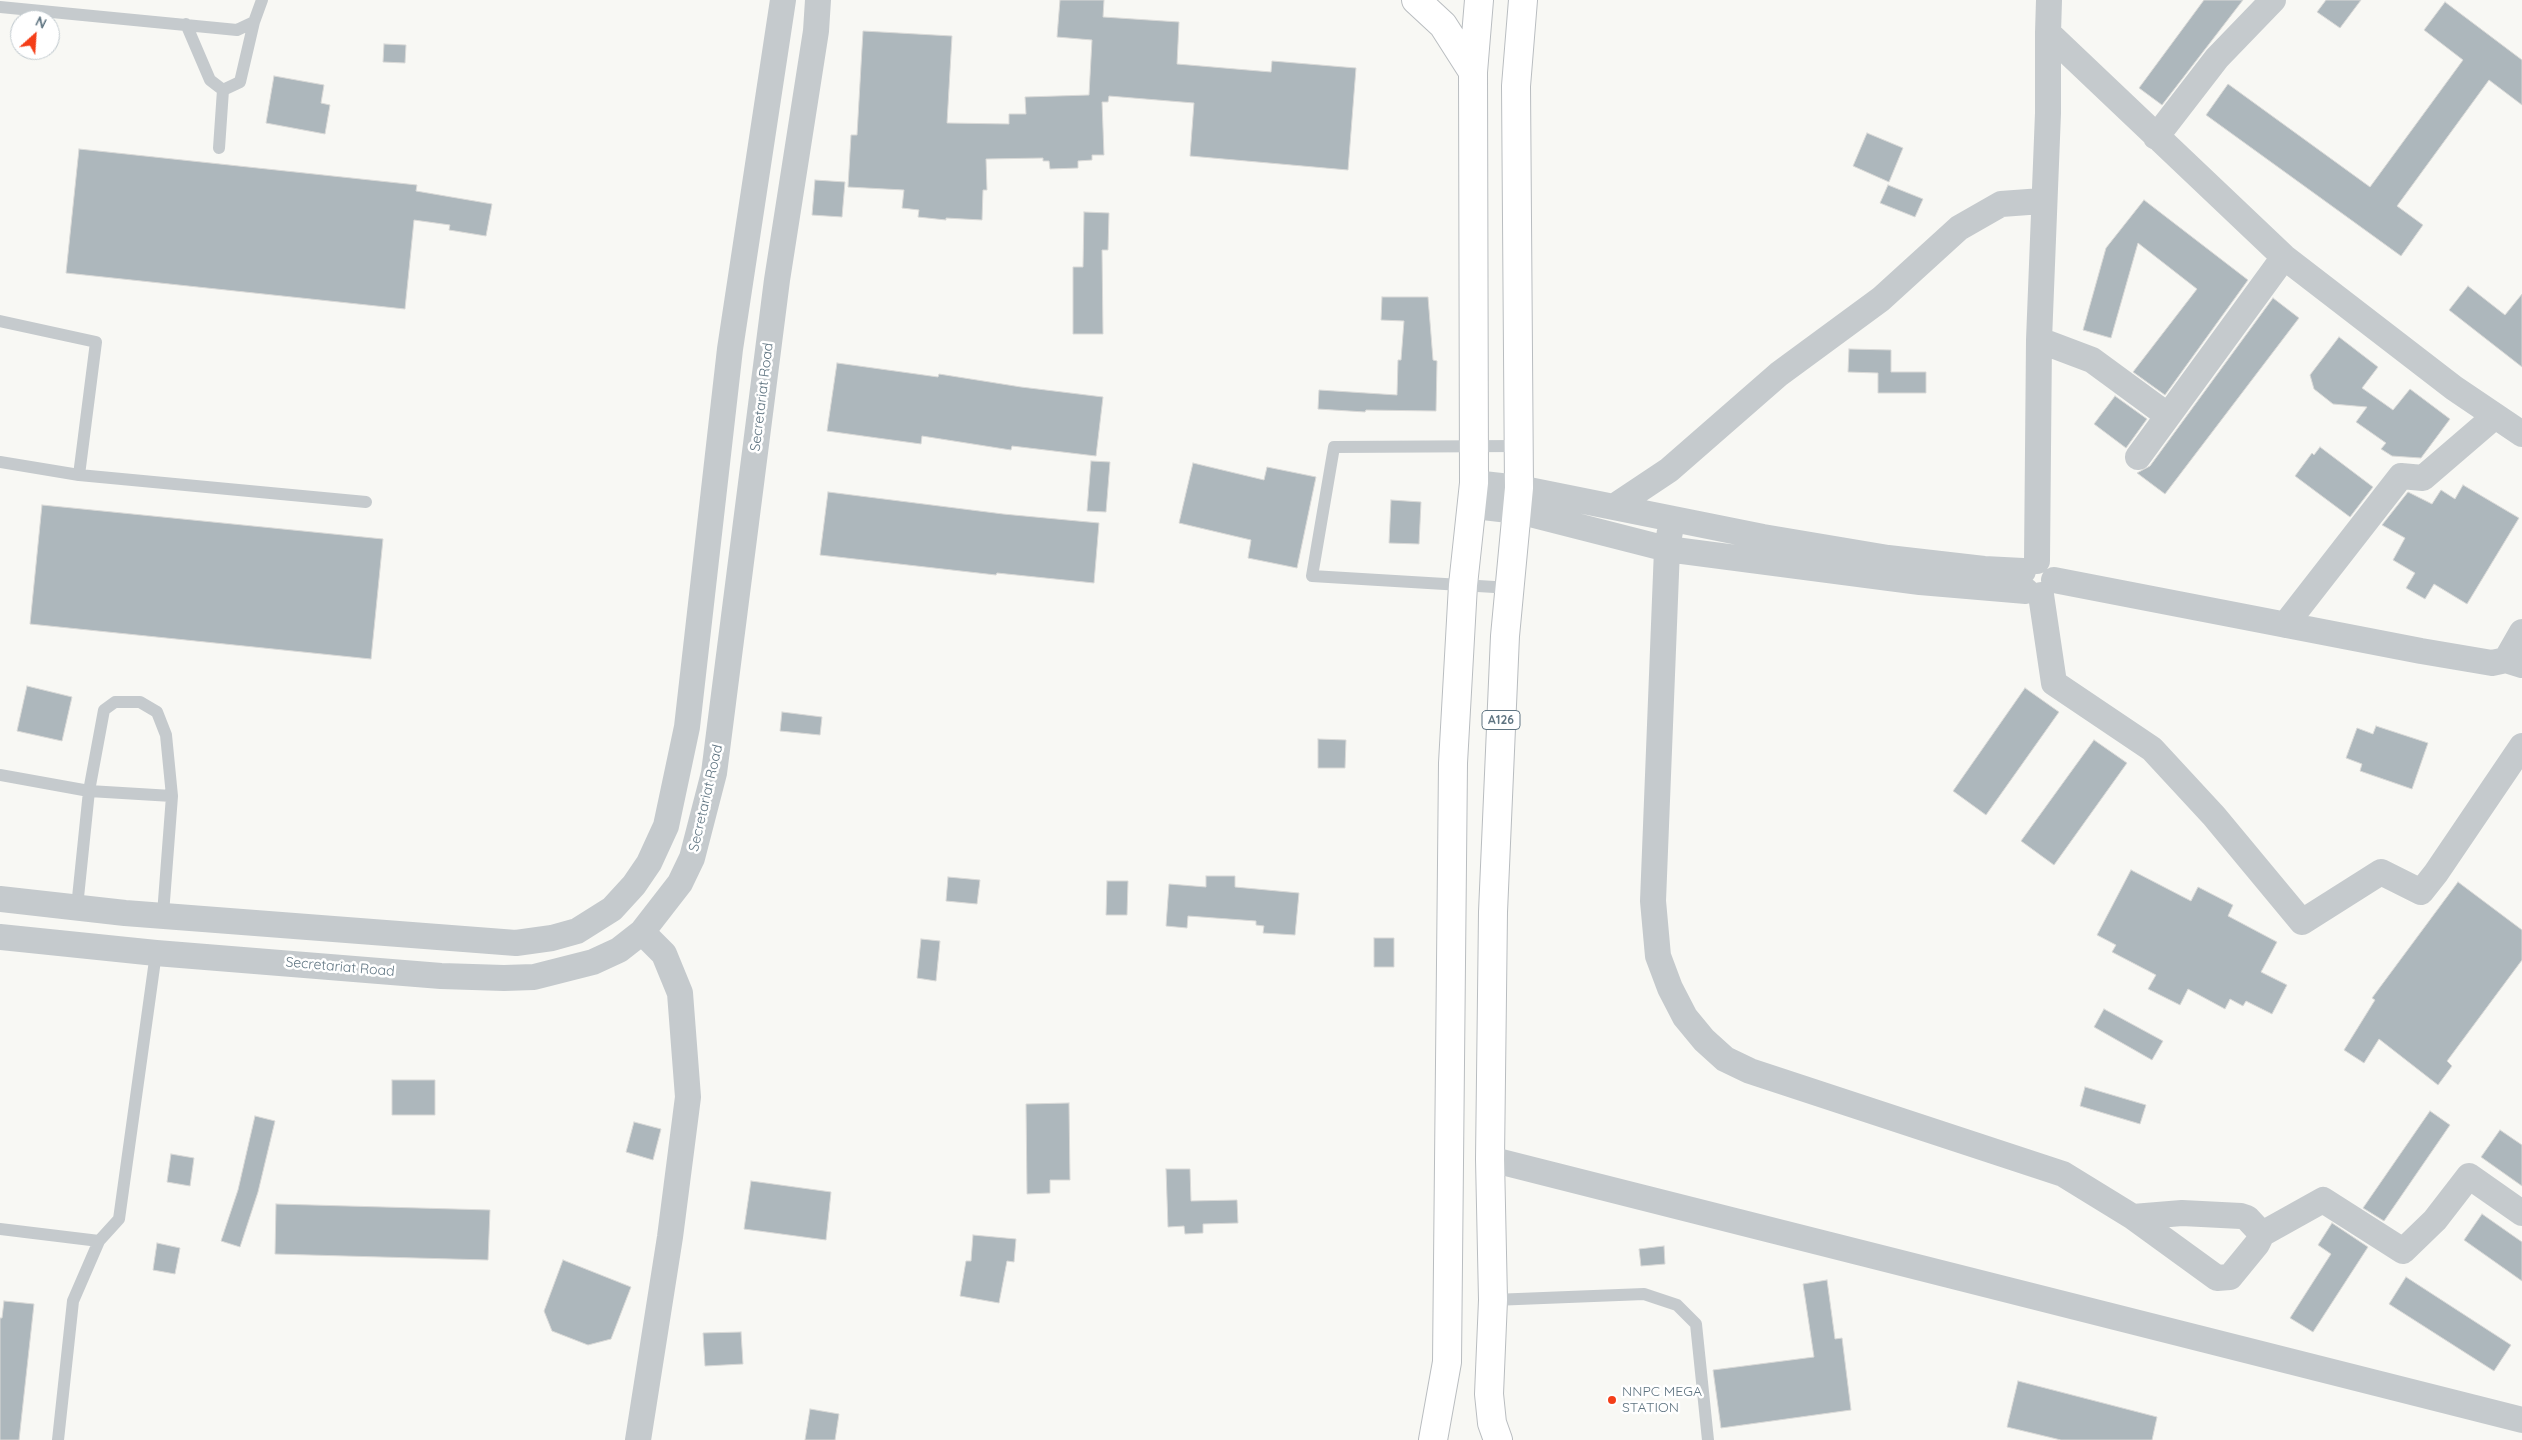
<!DOCTYPE html>
<style>
body{margin:0}
#map{position:relative;width:2522px;height:1440px;overflow:hidden;background:#f8f8f4;font-family:Quicksand,sans-serif}
canvas{display:block}
.north{position:absolute;left:10px;top:10px;width:50px;height:50px;box-sizing:border-box;background:#fff;border:1px solid #bfc8cd;border-radius:50%;rotate:26deg;font-size:14px;font-weight:700;line-height:20px;text-align:center;color:#607582}
.north::after{content:'';display:block;margin:auto;width:18px;height:22px;background:#f43e18;clip-path:polygon(50% 0,100% 100%,50% 72%,0 100%)}
</style>
<div id="map">
<canvas width="2522" height="1440"></canvas>
<div class="north">N</div>
</div>
<script>
const ctx = document.querySelector('canvas').getContext('2d');
ctx.lineJoin = 'round';
function fill(path, color) { ctx.fillStyle = color; ctx.fill(path, 'evenodd'); }
const poly = rows => new Path2D(rows.map(r => 'M' + r).join(''));
function strokePath(path, color, width, dash) { ctx.strokeStyle = color; ctx.lineWidth = width; ctx.lineCap = dash ? 'butt' : 'round'; ctx.setLineDash(dash || []); ctx.stroke(path); }
function label(font, color, halo, rows, align = 'center') {
  ctx.font = font + ' Quicksand,sans-serif'; ctx.lineWidth = 5; ctx.setLineDash([]); ctx.textBaseline = 'middle'; ctx.strokeStyle = halo; ctx.fillStyle = color; for (const [text, x, y, turn = 0] of rows) {
    ctx.save(); ctx.translate(x, y); ctx.rotate((+turn || 0) * Math.PI / 180); ctx.textAlign = isNaN(turn) ? turn : align; if (halo) ctx.strokeText(text, 0, 0); ctx.fillText(text, 0, 0); ctx.restore();
  }
}
const building = poly([
 [1060,0,1104,0,1103,17,1179,22,1177,64,1271,72,1272,61,1356,68,1348,170,1190,156,1194,103,1109,96,1108,102,1102,102,1104,155,1092,155,1092,160,1078,161,1078,168,1050,169,1049,161,1043,161,1043,158,986,159,987,190,983,190,982,220,946,218,946,220,918,217,919,210,902,208,904,190,848,187,851,135,857,135,863,31,952,36,947,123,1009,124,1009,114,1026,114,1025,97,1089,95,1092,40,1057,37,1060,0],
 [2204,0,2243,0,2162,105,2139,88,2204,0],
 [2326,0,2361,0,2340,28,2317,12,2326,0],
 [2445,2,2522,60,2522,105,2489,80,2397,206,2423,225,2401,256,2206,115,2228,84,2370,187,2463,60,2424,30,2445,2],
 [384,44,406,45,405,63,383,62,384,44],
 [274,76,324,85,321,103,330,105,325,134,266,123,274,76],
 [1867,133,1903,148,1889,182,1853,166,1867,133],
 [79,149,417,185,416,191,492,204,486,236,449,230,450,225,414,220,405,309,66,273,79,149],
 [815,180,845,182,842,217,812,215,815,180],
 [1888,185,1923,199,1915,217,1880,203,1888,185],
 [2144,200,2248,280,2165,395,2133,372,2197,289,2138,243,2111,338,2083,330,2106,248,2144,200],
 [1084,212,1109,213,1108,250,1102,250,1103,334,1073,334,1073,267,1083,267,1084,212],
 [2468,286,2505,315,2522,294,2522,367,2449,310,2468,286],
 [1382,297,1428,297,1433,360,1437,361,1436,411,1366,410,1365,412,1318,409,1319,390,1397,395,1398,360,1401,360,1404,321,1381,320,1382,297],
 [2273,298,2299,318,2165,494,2137,473,2150,466,2273,298],
 [2339,337,2378,367,2362,388,2393,410,2410,389,2450,419,2421,458,2392,456,2381,449,2386,443,2356,422,2367,407,2333,404,2314,389,2310,375,2339,337],
 [1849,349,1891,350,1891,372,1926,372,1926,393,1878,393,1878,373,1848,372,1849,349],
 [837,363,938,377,939,374,1021,387,1103,397,1096,456,1012,446,1011,450,922,436,921,444,827,431,837,363],
 [2115,396,2147,419,2126,448,2094,424,2115,396],
 [2320,447,2373,487,2350,517,2295,476,2312,453,2314,455,2320,447],
 [1091,461,1110,462,1106,512,1087,511,1091,461],
 [1193,463,1264,480,1267,467,1316,477,1297,568,1248,558,1251,540,1179,523,1193,463],
 [2463,485,2519,518,2467,604,2434,584,2425,599,2406,588,2415,573,2393,560,2405,538,2382,525,2408,492,2432,504,2441,490,2455,499,2463,485],
 [828,492,1003,514,1099,523,1094,583,997,573,996,575,820,555,828,492],
 [1391,500,1421,502,1419,544,1389,543,1391,500],
 [42,505,383,539,371,659,30,624,42,505],
 [27,686,72,697,62,741,17,731,27,686],
 [2025,688,2059,712,1986,815,1953,791,2025,688],
 [782,712,822,717,820,735,780,731,782,712],
 [2376,726,2428,743,2412,789,2360,771,2362,764,2346,758,2357,728,2373,734,2376,726],
 [1318,739,1346,740,1345,768,1318,768,1318,739],
 [2094,740,2127,763,2054,865,2021,841,2094,740],
 [2131,870,2191,901,2198,887,2233,905,2228,916,2277,942,2261,972,2287,985,2272,1014,2246,1001,2243,1006,2230,999,2225,1009,2188,989,2180,1005,2148,989,2156,975,2112,952,2116,945,2097,935,2131,870],
 [1206,876,1235,876,1235,887,1299,893,1295,935,1263,933,1264,926,1256,925,1256,921,1188,916,1187,928,1166,926,1169,884,1206,887,1206,876],
 [948,877,980,880,977,904,946,901,948,877],
 [1107,881,1128,881,1127,915,1106,915,1107,881],
 [2458,882,2522,930,2522,960,2447,1061,2452,1066,2438,1085,2379,1039,2364,1063,2344,1050,2375,1000,2372,998,2458,882],
 [1374,938,1394,938,1394,967,1374,967,1374,938],
 [921,939,940,941,936,981,917,978,921,939],
 [2104,1009,2163,1041,2152,1060,2094,1027,2104,1009],
 [392,1080,435,1080,435,1115,392,1115,392,1080],
 [2085,1087,2146,1105,2140,1124,2080,1106,2085,1087],
 [1069,1103,1070,1180,1050,1180,1050,1193,1027,1194,1026,1104,1069,1103],
 [2430,1111,2450,1125,2384,1221,2363,1208,2430,1111],
 [255,1116,275,1121,258,1192,240,1247,221,1241,238,1190,255,1116],
 [634,1122,661,1129,653,1160,626,1152,634,1122],
 [2500,1130,2522,1145,2522,1186,2481,1157,2500,1130],
 [171,1154,194,1158,190,1186,167,1182,171,1154],
 [1166,1169,1190,1169,1191,1201,1237,1200,1238,1223,1203,1224,1203,1233,1185,1234,1184,1226,1168,1227,1166,1169],
 [751,1181,831,1192,826,1240,744,1229,751,1181],
 [276,1204,490,1210,488,1260,275,1254,276,1204],
 [2482,1214,2522,1242,2522,1281,2464,1240,2482,1214],
 [2332,1223,2368,1247,2313,1332,2290,1318,2331,1254,2318,1245,2332,1223],
 [973,1235,1016,1239,1014,1262,1007,1261,999,1303,960,1296,966,1261,971,1261,973,1235],
 [157,1243,180,1248,175,1274,153,1270,157,1243],
 [1664,1246,1665,1264,1641,1266,1639,1249,1664,1246],
 [563,1260,631,1287,611,1339,588,1345,552,1331,544,1311,563,1260],
 [2406,1277,2511,1345,2494,1371,2389,1304,2406,1277],
 [1827,1280,1835,1339,1842,1338,1851,1410,1721,1428,1713,1370,1814,1357,1803,1284,1827,1280],
 [4,1301,34,1304,19,1440,0,1440,0,1318,2,1318,4,1301],
 [741,1332,743,1364,705,1366,703,1333,741,1332],
 [2018,1381,2157,1417,2152,1440,2061,1440,2007,1427,2018,1381],
 [810,1409,839,1414,835,1440,805,1440,810,1409]
]);
const service = poly([
 [0,7,237,30,254,22,262,0],
 [186,24,210,80,223,90,240,82,254,22],
 [219,148,223,90],
 [0,321,96,342,79,475],
 [0,462,79,475,366,502],
 [1511,588,1312,576,1334,447,1517,446],
 [0,775,89,791,172,796],
 [77,907,89,791,104,710,115,702,140,702,157,712,166,735,172,796,163,914],
 [0,1229,99,1241],
 [1493,1300,1644,1294,1677,1305,1696,1324,1708,1440],
 [58,1440,73,1301,99,1241,119,1219,156,953]
]);
const minor = poly([
 [2049,0,2048,33,2284,257,2454,388,2522,434],
 [2156,137,2217,58,2273,0],
 [2039,340,2092,360,2167,415],
 [2138,457,2284,257],
 [1474,483,1519,488,1763,537,1888,558,1984,569,2023,571],
 [1474,506,1518,511,1667,549,1920,582,2026,591],
 [1615,506,1669,470,1779,374,1881,299,1959,228,2001,204,2042,201],
 [1672,519,1667,549,1653,901,1658,956,1670,988,1685,1017,1704,1040,1725,1059,1750,1071,2063,1174,2133,1217,2217,1278,2230,1277,2257,1244,2262,1234,2247,1218,2241,1216,2182,1213,2133,1217],
 [2037,561,2039,340,2048,113,2048,33],
 [2054,580,2421,651,2492,663,2506,660,2522,665],
 [2041,595,2054,683,2152,749,2214,816,2302,922,2381,872,2421,892,2436,873,2522,746],
 [2285,625,2401,476,2423,478,2494,417],
 [2506,660,2522,632],
 [0,899,125,913,516,943,552,938,577,931,612,909,634,885,649,863,666,826,687,727,730,349,783,0],
 [0,937,156,953,441,976,504,978,534,977,593,962,619,950,642,932,680,883,692,858,714,773,777,280,816,31,818,0],
 [1490,1159,2522,1420],
 [2262,1234,2323,1200,2403,1251,2435,1220,2469,1176,2522,1213],
 [638,1440,670,1237,688,1097,680,993,664,954,642,932]
]);
const trunk = poly([
 [1416,0,1443,25,1473,72],
 [1433,1440,1447,1362,1453,763,1463,585,1474,483,1473,72,1479,0],
 [1498,1440,1492,1423,1489,1394,1493,1300,1490,1159,1493,912,1505,636,1519,488,1516,86,1523,0]
]);
const markers = [
 [1612,1400,5,"#f43e18"]
];
const shields = [
 [1501,720,38]
];
const shieldNames = [
 ["A126",1501,720]
];
const streetNames = [
 ["Secretariat Road",762,397,-83],
 ["Secretariat Road",706,798,-77],
 ["Secretariat Road",340,967,5]
];
const poiNames = [
 ["NNPC MEGA",1622,1392],
 ["STATION",1622,1408]
];
fill(building, '#adb7bc');
strokePath(building, '#d9d9d7', 1);
strokePath(trunk, '#b9bdc0', 30);
strokePath(service, '#c5cacd', 12);
strokePath(minor, '#c5cacd', 26);
strokePath(trunk, '#fff', 28);
for (const [x, y, r, color] of markers) { const dot = new Path2D(); dot.arc(x, y, r, 0, 2 * Math.PI); ctx.fillStyle = color; ctx.fill(dot); strokePath(dot, '#fff', 2); }
for (const [x, y, w] of shields) { const box = new Path2D(); box.roundRect(x - w / 2, y - 9.5, w, 19, 4); ctx.fillStyle = '#fff'; ctx.fill(box); strokePath(box, '#607582', 1); }
label('bold 12px', '#607582', null, shieldNames);
label('14px', '#607582', '#fff', streetNames);
label('14px', '#607582', '#fff', poiNames, 'left');
</script>
